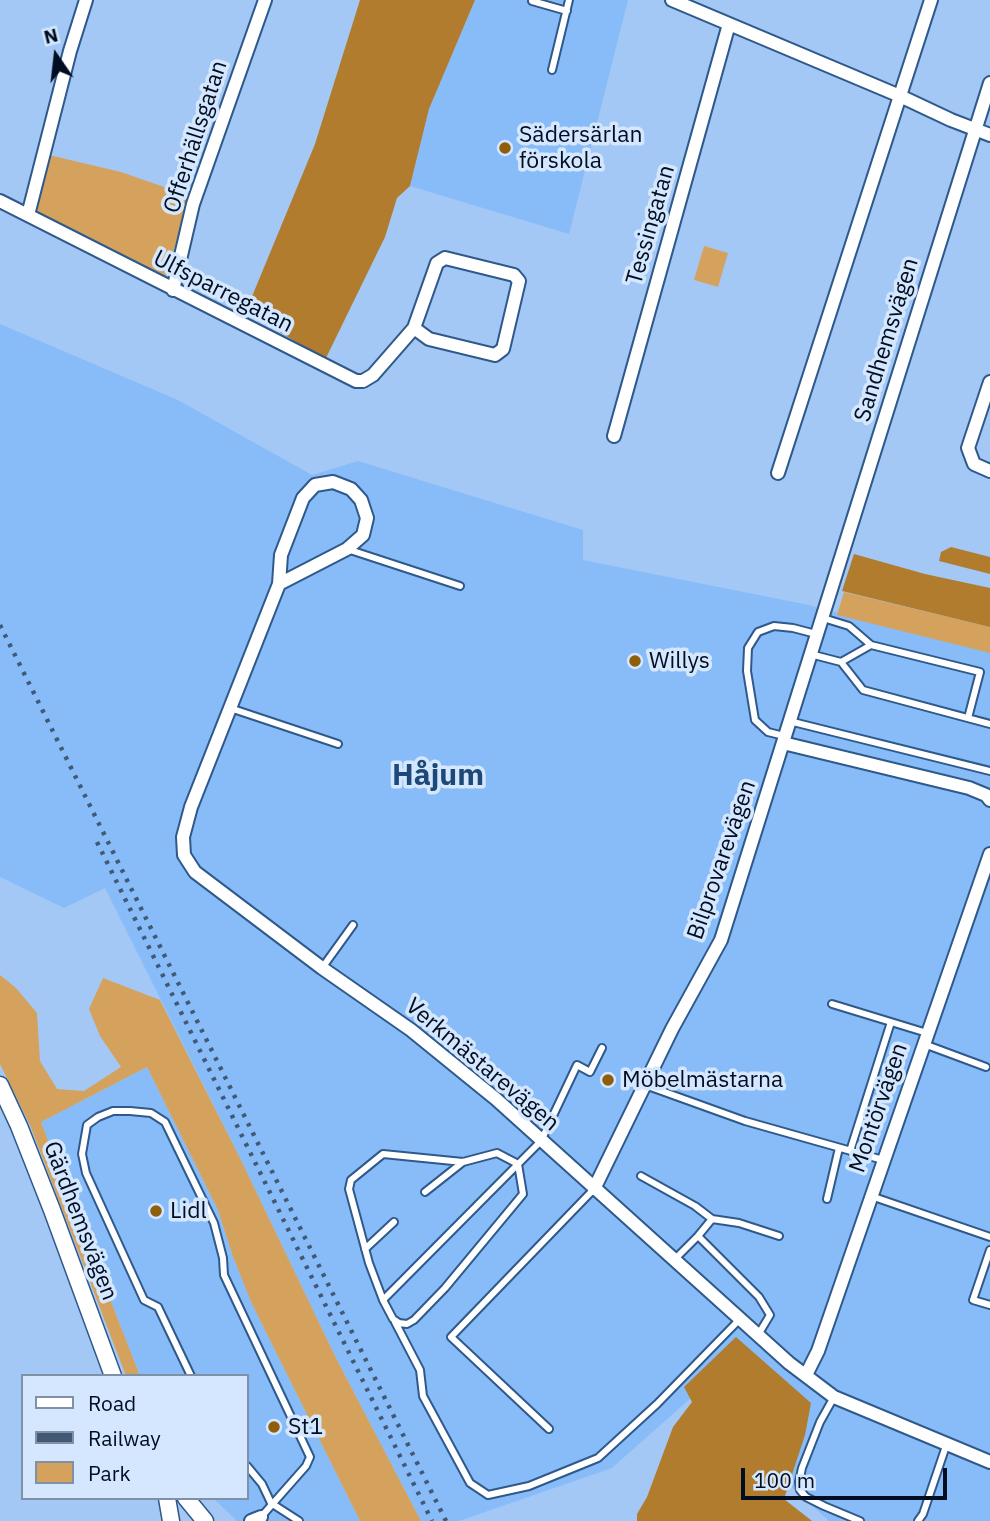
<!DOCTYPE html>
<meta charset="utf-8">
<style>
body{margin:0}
#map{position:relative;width:990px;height:1521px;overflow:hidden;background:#a3c8f5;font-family:"IBM Plex Sans",sans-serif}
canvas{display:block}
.legend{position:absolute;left:21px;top:1374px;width:228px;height:126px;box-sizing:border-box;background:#d4e7fe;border:2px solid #8090a6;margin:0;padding:9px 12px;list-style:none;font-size:21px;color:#010e21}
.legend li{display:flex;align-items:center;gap:14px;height:35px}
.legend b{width:35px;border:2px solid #8090a6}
.north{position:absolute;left:21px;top:21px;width:70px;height:70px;-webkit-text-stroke:5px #d4e7fe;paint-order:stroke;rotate:346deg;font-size:19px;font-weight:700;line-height:28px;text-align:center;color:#010e21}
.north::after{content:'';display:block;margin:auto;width:24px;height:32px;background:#010e21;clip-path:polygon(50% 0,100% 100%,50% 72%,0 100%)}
.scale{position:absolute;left:741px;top:1468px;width:206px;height:32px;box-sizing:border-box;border:4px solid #010e21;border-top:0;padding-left:9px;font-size:21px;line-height:24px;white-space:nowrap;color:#010e21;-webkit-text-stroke:5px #d4e7fe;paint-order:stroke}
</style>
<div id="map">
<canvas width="990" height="1521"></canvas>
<ul class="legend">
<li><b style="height:9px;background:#fff"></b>Road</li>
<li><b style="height:9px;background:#425976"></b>Railway</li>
<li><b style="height:19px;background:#d5a25e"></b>Park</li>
</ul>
<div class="north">N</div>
<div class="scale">100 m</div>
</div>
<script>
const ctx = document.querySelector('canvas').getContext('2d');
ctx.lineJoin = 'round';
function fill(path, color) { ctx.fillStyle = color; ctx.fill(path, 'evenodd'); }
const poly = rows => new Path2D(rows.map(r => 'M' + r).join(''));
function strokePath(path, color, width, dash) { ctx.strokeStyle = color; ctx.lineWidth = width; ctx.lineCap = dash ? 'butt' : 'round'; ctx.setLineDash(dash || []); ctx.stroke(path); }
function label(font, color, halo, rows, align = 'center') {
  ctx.font = font + ' "IBM Plex Sans",sans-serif'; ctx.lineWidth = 7; ctx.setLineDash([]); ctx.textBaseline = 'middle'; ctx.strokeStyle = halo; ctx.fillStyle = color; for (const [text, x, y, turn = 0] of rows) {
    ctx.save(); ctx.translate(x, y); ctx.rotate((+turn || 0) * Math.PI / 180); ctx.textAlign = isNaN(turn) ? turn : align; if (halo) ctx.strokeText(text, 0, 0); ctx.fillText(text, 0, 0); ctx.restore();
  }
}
const built = poly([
 [475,0,628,0,569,234,410,186,429,109],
 [0,324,178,400,312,475,358,461,583,530,583,560,804,604,990,652,990,1521,829,1521,692,1397,612,1468,459,1521,421,1521,336,1358,241,1160,105,888,64,908,0,877],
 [147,1067,218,1210,233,1257,252,1304,360,1521,237,1521,213,1498,247,1498,247,1376,140,1376,41,1122]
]);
const green = poly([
 [49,155,121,172,190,196,166,276,34,210],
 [704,246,728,253,718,287,694,280],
 [844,592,990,627,990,653,837,615],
 [0,975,16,988,37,1013,40,1061,57,1089,84,1091,121,1067,100,1036,89,1009,103,978,160,1000,241,1160,336,1358,421,1521,360,1521,252,1304,233,1257,218,1210,147,1067,41,1122,140,1376,126,1376,30,1125,0,1064]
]);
const forest = poly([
 [360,0,475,0,429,109,410,186,397,198,385,237,325,360,246,311,315,144],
 [951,547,990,557,990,574,939,561,941,552],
 [854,554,925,574,990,588,990,627,842,591],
 [736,1337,811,1403,805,1435,784,1499,812,1521,637,1521,637,1514,647,1497,673,1427,692,1402,684,1387]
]);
const lane = poly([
 [532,1,567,11],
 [552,70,569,0],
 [347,549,460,586],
 [823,618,849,626,871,645,980,672,968,718],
 [810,654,841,662,863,690,990,724],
 [841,662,871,645],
 [230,708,338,744],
 [789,721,990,771],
 [784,736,768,732,755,720,747,671,748,648,758,632,774,626,793,628,816,634],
 [322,968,353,925],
 [832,1004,891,1022],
 [924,1044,986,1067],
 [645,1085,745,1121,883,1160],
 [850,1151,891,1022,927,1033],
 [497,1153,518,1164,523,1194,445,1288,414,1320,407,1324,399,1323,393,1319,383,1300,369,1263,349,1189,351,1180,383,1154,463,1162,497,1153],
 [641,1176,695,1206,712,1219],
 [425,1192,463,1162],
 [871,1196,990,1237],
 [827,1199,839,1148],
 [698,1236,712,1219,739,1223,779,1236],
 [365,1249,394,1222],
 [990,1250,973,1300,990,1305],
 [675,1259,698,1236,759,1297,770,1315,758,1335],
 [383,1300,541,1141,577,1065,590,1072,602,1048],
 [395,1322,420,1370,423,1396,470,1483,488,1495,529,1486,598,1458,657,1404,740,1319],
 [191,1376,158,1307,144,1300,86,1173,82,1154,87,1125,98,1117,113,1111,130,1111,151,1113,165,1122,214,1223,223,1258,224,1275,310,1457,306,1466,261,1517],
 [834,1397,820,1422,802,1468,799,1482,800,1490,806,1497,824,1506,860,1521],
 [549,1429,451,1337,594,1189],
 [247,1466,262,1484,271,1503,299,1521],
 [918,1521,923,1514,946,1446]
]);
const street = poly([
 [672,0,900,96,951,120,990,135],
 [0,201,356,381,363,381,373,375,414,328,437,263,445,258,514,275,519,281,503,349,495,355,429,339,414,328],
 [28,215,70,51,86,0],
 [173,290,193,204,265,0],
 [990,382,968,448,974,464,990,471],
 [614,436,729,24],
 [778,473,931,0],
 [279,584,347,549,363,535,367,518,361,500,351,489,333,482,315,485,303,498,281,555,279,584,191,807,183,837,184,855,195,872,322,968,411,1030,496,1099,789,1363,834,1397,990,1462],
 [783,743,969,788,986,795,990,800],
 [594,1189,672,1029,721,940,990,83],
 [806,1375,818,1351,990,854],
 [251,1521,261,1517]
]);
const secondary = poly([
 [0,1085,19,1126,52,1210,113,1376],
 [167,1498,171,1521],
 [186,1498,205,1521]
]);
const rail = poly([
 [0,625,446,1521],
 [97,842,432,1521]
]);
const markers = [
 [505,148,7,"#8f5e0a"],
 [635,661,7,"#8f5e0a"],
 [608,1080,7,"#8f5e0a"],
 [156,1211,7,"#8f5e0a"],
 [274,1427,7,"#8f5e0a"]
];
const poiNames = [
 ["Sädersärlan",519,135],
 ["förskola",519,161],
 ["Willys",649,661],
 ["Möbelmästarna",622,1080],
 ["Lidl",170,1211],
 ["St1",288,1427]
];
const streetNames = [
 ["Offerhällsgatan",196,137,-72],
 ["Tessingatan",651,225,-74],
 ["Ulfsparregatan",223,292,27],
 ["Sandhemsvägen",887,340,-73],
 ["Bilprovarevägen",722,860,-71],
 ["Verkmästarevägen",482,1065,40],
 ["Montörvägen",879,1108,-71],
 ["Gärdhemsvägen",80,1221,69]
];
const districtNames = [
 ["Håjum",438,776]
];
fill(built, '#88bcf9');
fill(green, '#d5a25e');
fill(forest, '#b17c2e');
strokePath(lane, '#2e598a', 10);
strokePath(street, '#2e598a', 16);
strokePath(secondary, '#2e598a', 19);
strokePath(lane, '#fff', 6);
strokePath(street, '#fff', 12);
strokePath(secondary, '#fff', 16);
strokePath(rail, '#425976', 4.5, [3.5, 7]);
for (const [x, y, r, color] of markers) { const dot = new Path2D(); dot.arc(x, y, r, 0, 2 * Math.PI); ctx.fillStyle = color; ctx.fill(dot); strokePath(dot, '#d4e7fe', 2.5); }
label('23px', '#010e21', '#d4e7fe', poiNames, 'left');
label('23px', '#010e21', '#d4e7fe', streetNames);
label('bold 30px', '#1d4978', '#d4e7fe', districtNames);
</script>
